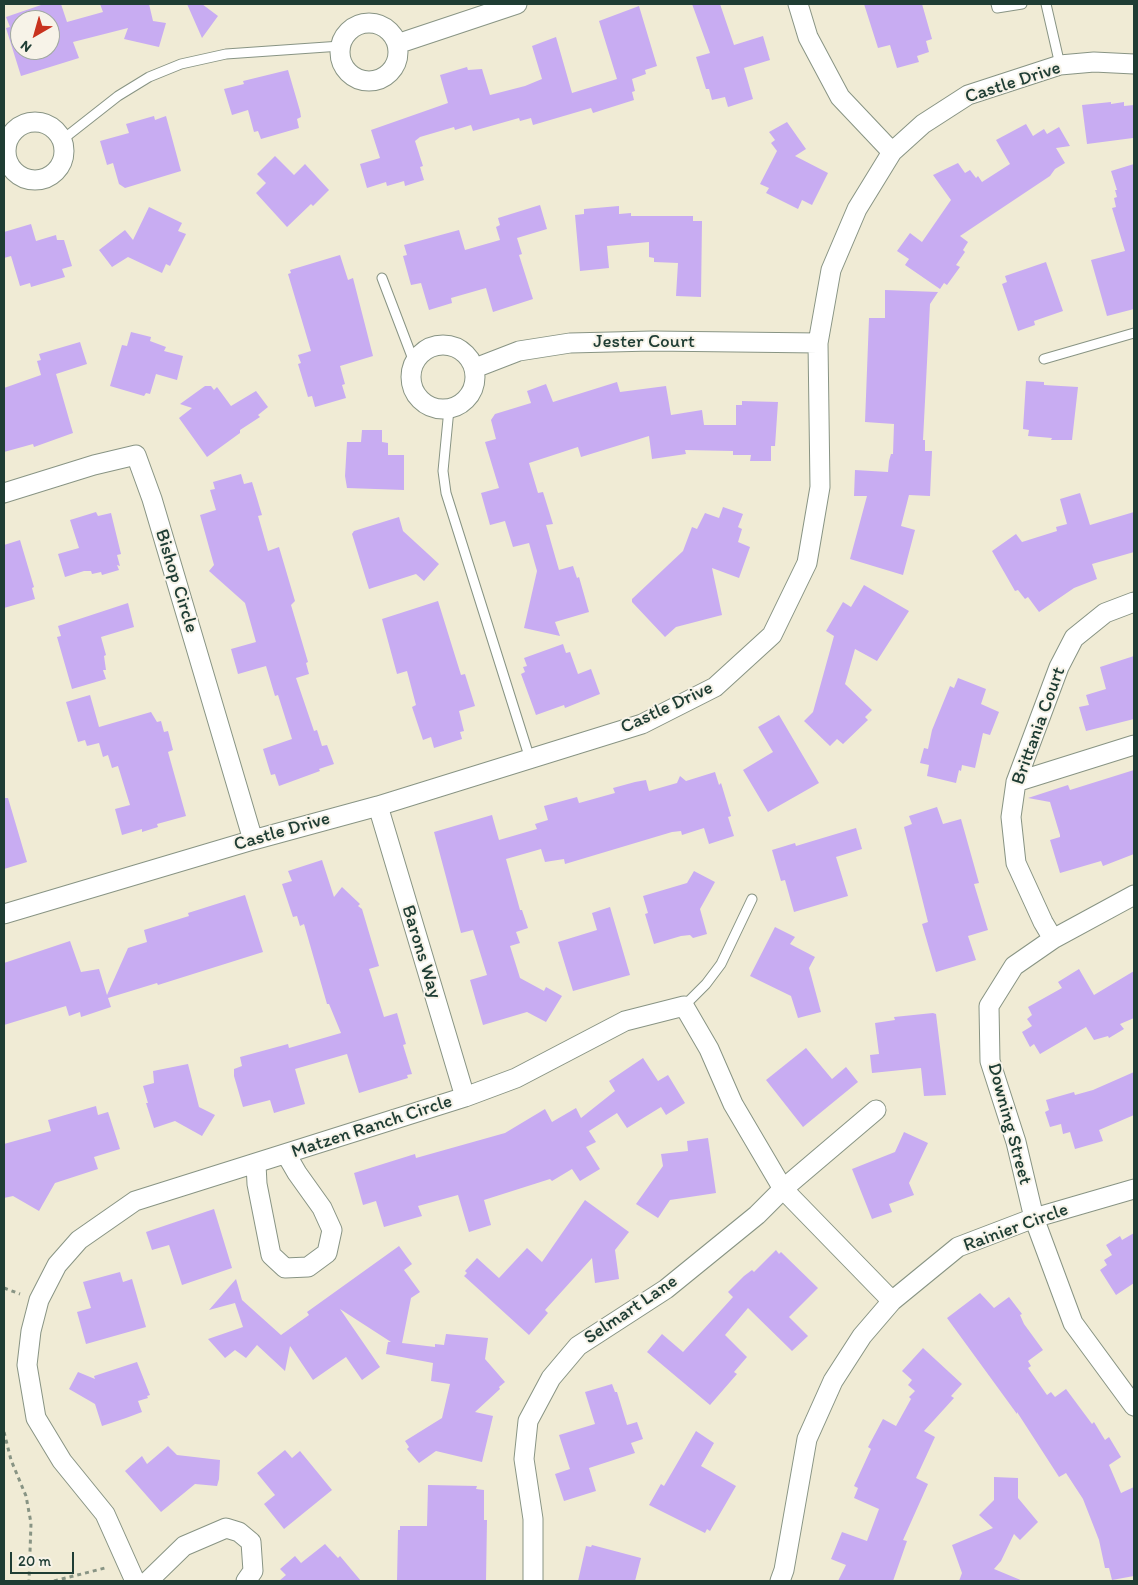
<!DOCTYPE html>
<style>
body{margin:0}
#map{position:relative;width:1138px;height:1585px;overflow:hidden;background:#f0ebd5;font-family:Itim,sans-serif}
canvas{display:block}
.frame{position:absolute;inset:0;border:5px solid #1f3d34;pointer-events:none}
.north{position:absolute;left:10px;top:10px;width:50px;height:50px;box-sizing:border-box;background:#f7f3e8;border:1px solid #a1aaa0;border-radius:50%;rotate:218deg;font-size:14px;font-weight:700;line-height:20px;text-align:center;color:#1f3d34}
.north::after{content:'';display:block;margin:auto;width:18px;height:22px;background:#c8321e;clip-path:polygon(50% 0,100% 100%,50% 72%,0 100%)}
.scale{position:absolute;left:10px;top:1552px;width:64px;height:22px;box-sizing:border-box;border:2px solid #1f3d34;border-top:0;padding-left:6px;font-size:15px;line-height:18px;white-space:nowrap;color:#1f3d34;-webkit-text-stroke:4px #f7f3e8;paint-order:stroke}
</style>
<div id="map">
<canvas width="1138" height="1585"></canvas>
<div class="frame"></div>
<div class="north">N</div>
<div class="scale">20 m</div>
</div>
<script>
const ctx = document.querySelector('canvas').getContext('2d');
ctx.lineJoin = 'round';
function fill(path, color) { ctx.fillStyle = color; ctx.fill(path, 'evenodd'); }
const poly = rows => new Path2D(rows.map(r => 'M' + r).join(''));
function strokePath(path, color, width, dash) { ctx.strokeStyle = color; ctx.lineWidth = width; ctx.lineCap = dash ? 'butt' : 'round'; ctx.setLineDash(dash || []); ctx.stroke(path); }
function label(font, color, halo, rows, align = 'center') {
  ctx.font = font + ' Itim,sans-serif'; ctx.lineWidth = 4; ctx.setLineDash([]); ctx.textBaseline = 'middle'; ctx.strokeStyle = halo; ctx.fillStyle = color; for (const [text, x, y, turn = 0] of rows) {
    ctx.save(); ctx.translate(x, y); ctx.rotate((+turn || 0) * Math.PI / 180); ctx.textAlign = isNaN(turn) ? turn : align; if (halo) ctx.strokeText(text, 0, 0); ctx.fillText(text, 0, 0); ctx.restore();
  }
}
const building = poly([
 [44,4,61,4,67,22,103,12,100,4,149,4,153,21,166,23,159,47,124,39,128,28,73,42,79,58,21,76,6,28,10,27,6,17],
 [20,20,50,20,50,50,20,50],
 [187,4,202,4,218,16,202,38],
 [692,4,720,4,734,45,763,36,770,60,744,68,753,99,728,107,725,97,712,100,709,89,706,89,696,57,710,53],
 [864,4,922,4,932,39,926,41,929,52,917,56,919,62,897,68,890,45,878,48],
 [639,6,657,66,645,70,646,74,632,79,635,91,632,92,634,100,593,113,591,108,533,125,531,118,520,121,519,118,473,131,471,125,455,130,454,127,420,137,415,141,423,166,420,167,424,180,405,186,404,181,387,186,386,182,367,188,360,164,380,158,371,130,448,103,440,75,467,67,468,70,482,69,490,95,525,86,542,79,532,46,556,37,572,93,617,79,599,21],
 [288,70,300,111,301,117,297,119,299,128,261,139,258,131,254,132,248,110,232,115,224,89,244,84,243,81],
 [1111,102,1111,104,1124,102,1124,106,1134,105,1133,138,1087,144,1082,105],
 [154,116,155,120,166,116,181,171,125,188,119,184,113,163,107,165,100,141,129,133,126,124],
 [787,122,806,149,795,156,828,173,812,205,802,200,798,209,766,193,769,188,760,184,777,151,771,143,775,140,769,132],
 [1026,124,1033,136,1044,129,1047,134,1059,127,1070,146,1056,148,1065,163,1055,169,1050,176,960,236,968,242,963,250,965,252,956,265,960,267,947,285,944,283,940,289,905,265,909,259,897,251,910,233,922,242,951,200,933,175,958,163,965,173,970,170,976,178,978,176,982,182,1010,164,996,140],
 [275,156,294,175,305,164,329,190,313,206,311,204,287,227,256,193,266,183,257,174],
 [1134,164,1134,309,1107,316,1091,260,1125,251,1112,208,1116,207,1114,198,1117,197,1115,190,1117,190,1111,171],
 [540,205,547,229,517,238,522,254,519,255,533,299,493,312,486,288,451,298,452,303,429,310,421,283,411,285,403,256,407,255,404,245,459,230,465,250,500,240,496,227,500,225,498,218],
 [619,206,619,214,631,213,631,216,693,216,693,221,702,221,701,297,676,296,678,263,654,262,654,258,649,257,649,242,607,246,609,268,580,271,575,215,584,214,584,209],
 [149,207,182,223,178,231,186,234,170,266,166,264,162,273,128,257,112,267,99,250,125,230,133,240],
 [31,224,36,241,56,235,57,240,64,240,72,266,62,269,65,277,31,287,30,283,20,286,11,256,4,258,4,232],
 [340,255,348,280,353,278,373,356,340,366,345,384,342,385,346,398,315,407,312,396,308,397,298,364,301,363,298,355,311,351,288,274,291,273,290,270],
 [1046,262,1063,311,1034,321,1035,325,1018,331,1002,284,1007,282,1005,276],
 [885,290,938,292,930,304,923,440,925,440,925,451,932,451,930,496,909,495,901,526,915,530,903,575,850,559,867,496,854,496,855,470,888,472,889,461,891,454,893,454,894,424,865,422,869,318,885,318],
 [131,332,151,337,150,341,166,347,164,351,183,356,177,380,156,374,150,394,146,393,144,396,110,386,122,345,127,346],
 [80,342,87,364,56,374,73,433,34,447,33,444,4,452,4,388,41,375,37,361,41,360,39,354],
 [1026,381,1044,382,1044,385,1078,387,1072,440,1051,440,1052,438,1028,436,1029,430,1023,429],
 [617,382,620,392,666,386,671,415,702,410,704,425,736,425,736,405,742,405,742,401,778,402,775,446,771,446,771,461,750,461,751,455,733,455,733,451,685,450,686,454,652,459,649,436,581,457,578,447,529,463,538,493,543,492,553,524,546,525,559,570,573,566,577,578,579,577,589,612,555,622,560,636,524,628,537,571,529,543,513,547,505,521,490,525,481,493,499,488,485,442,496,439,491,420,495,414,531,403,527,391,546,384,553,402],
 [205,386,211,386,214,390,217,387,231,406,256,391,268,407,258,415,260,417,240,430,240,433,207,457,179,418,192,408,180,404],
 [362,430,382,430,382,442,388,443,388,455,404,455,404,490,347,488,345,476,347,442,361,442],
 [241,474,244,484,252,482,262,515,258,516,268,551,279,547,295,601,291,605,308,662,306,663,309,674,296,678,314,731,317,730,322,746,327,745,334,764,319,769,320,771,279,786,275,774,271,775,263,749,292,739,278,695,275,696,266,666,238,674,231,649,256,642,245,603,209,571,214,565,200,515,216,510,210,490,215,489,213,482],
 [1080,493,1090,525,1134,512,1134,552,1092,564,1097,579,1074,588,1039,612,1028,597,1025,599,1018,590,1015,591,992,551,1016,534,1022,542,1057,531,1056,527,1067,524,1060,499],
 [723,507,743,514,738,527,742,529,738,542,750,547,739,578,712,568,722,615,676,627,665,637,632,602,632,599,683,551,692,527,697,529,705,513,719,518],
 [96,512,98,516,111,513,121,554,117,555,120,566,117,565,119,570,102,575,101,572,92,574,91,571,84,571,65,577,58,554,79,548,70,520],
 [399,517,403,531,439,564,424,581,416,574,369,589,352,534,354,531],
 [20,540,34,587,32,588,35,599,4,608,4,545],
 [864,585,909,611,877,661,855,649,845,684,872,710,865,717,868,720,843,744,837,739,830,746,804,721,813,712,834,636,826,631,843,602,851,607],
 [438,601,461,675,465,674,475,706,459,711,464,731,460,732,462,739,434,748,431,737,423,740,412,707,416,705,407,671,397,674,382,619],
 [128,603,134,627,101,637,106,655,104,656,106,670,103,670,106,679,72,689,57,637,61,636,58,626],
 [563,644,566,653,570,652,578,674,591,669,600,694,565,708,564,705,536,715,521,674,525,672,523,667,527,666,524,658],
 [1134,656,1134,719,1086,731,1079,707,1089,705,1086,695,1106,689,1100,667],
 [958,678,986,689,981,704,999,712,990,735,983,733,975,768,962,765,961,771,959,770,956,783,927,776,929,765,920,763,924,748,928,749,932,730,950,686,954,688],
 [90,695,99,727,151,712,157,722,161,721,164,732,168,731,173,750,168,752,186,816,157,824,158,827,142,832,142,829,122,835,115,809,130,805,118,766,112,768,108,755,103,757,99,743,87,746,85,740,78,742,66,702],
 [779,715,819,783,768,812,743,770,773,752,758,727],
 [1134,770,1134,854,1103,866,1101,861,1060,873,1050,840,1060,837,1060,835,1050,802,1028,798,1068,785,1070,790],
 [715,772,719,785,721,783,731,816,728,817,734,836,709,844,704,828,682,835,681,831,672,832,565,864,564,859,545,862,541,849,506,859,520,910,522,910,528,928,516,932,520,943,510,946,520,978,544,991,546,987,562,996,546,1022,527,1012,483,1025,470,980,487,975,473,930,461,933,434,832,492,815,499,840,537,829,535,824,548,820,544,806,577,797,579,803,615,793,613,788,635,782,646,780,649,791,677,783,680,776,686,781],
 [4,798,8,798,27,862,4,869],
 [937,807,943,824,961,819,979,883,974,884,988,930,968,936,976,960,936,972,922,924,928,922,904,827,912,824,909,816],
 [856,828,862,849,836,857,848,896,794,912,785,880,781,881,772,850,795,843,796,846],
 [322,860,334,897,342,887,360,904,358,906,362,909,379,966,369,969,384,1017,397,1013,406,1044,403,1045,412,1074,407,1075,408,1078,359,1093,347,1054,295,1069,305,1104,274,1113,270,1100,243,1107,234,1076,234,1069,242,1066,240,1057,288,1044,289,1048,341,1033,329,1004,327,1004,304,924,300,926,297,916,293,917,282,884,292,881,288,871],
 [694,871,715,882,700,909,707,934,693,938,690,935,681,936,654,944,645,914,648,913,643,896,687,883],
 [245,895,263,952,158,985,157,983,108,998,111,1007,81,1017,80,1012,69,1016,66,1006,4,1025,4,963,70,941,81,972,99,969,107,995,128,948,147,942,144,930,189,916,188,913],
 [610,907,630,975,573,991,558,942,597,930,592,913],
 [775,927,795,937,790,944,815,957,809,968,821,1012,798,1018,791,996,750,976],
 [1079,969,1094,995,1134,971,1134,1018,1120,1024,1124,1029,1109,1038,1108,1036,1094,1040,1086,1027,1040,1054,1034,1044,1030,1047,1022,1032,1032,1026,1027,1019,1032,1015,1028,1007,1062,988,1058,982],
 [933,1013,936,1014,946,1095,924,1096,921,1068,872,1073,870,1055,879,1054,875,1023,895,1020,894,1017],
 [806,1048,832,1079,846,1067,858,1082,803,1127,766,1080],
 [643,1058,658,1081,668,1075,685,1103,666,1115,661,1107,627,1128,617,1113,589,1131,596,1142,586,1147,600,1169,580,1181,572,1169,552,1181,550,1179,484,1200,491,1225,469,1232,458,1195,418,1206,422,1216,384,1227,376,1201,363,1205,354,1173,415,1154,416,1158,505,1133,545,1109,552,1122,576,1108,581,1118,615,1091,609,1081],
 [188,1064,199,1107,215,1115,202,1136,175,1121,154,1128,146,1103,148,1103,143,1086,154,1083,153,1071],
 [1134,1072,1134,1115,1099,1130,1103,1141,1075,1149,1070,1132,1063,1134,1061,1124,1050,1127,1045,1112,1049,1110,1046,1100,1074,1092,1075,1095,1093,1090],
 [96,1106,98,1115,108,1112,120,1149,94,1157,98,1169,55,1183,39,1211,13,1196,4,1198,4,1144,51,1131,48,1120],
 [904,1132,928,1143,909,1183,914,1195,889,1204,892,1212,872,1219,852,1169,895,1152],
 [708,1138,716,1193,670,1200,658,1218,636,1204,663,1166,661,1154,688,1151,687,1141],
 [585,1200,629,1232,615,1250,619,1279,595,1283,592,1258,545,1310,548,1313,529,1335,464,1276,467,1273,465,1271,477,1258,499,1278,527,1248,542,1262],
 [214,1209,232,1268,182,1285,169,1245,152,1250,146,1232],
 [1134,1233,1134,1283,1116,1295,1100,1270,1107,1265,1104,1260,1112,1255,1106,1245,1120,1236,1122,1240],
 [399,1246,412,1264,404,1270,420,1292,411,1298,402,1343,435,1347,435,1344,444,1345,446,1334,488,1338,485,1359,505,1382,499,1387,500,1389,475,1412,493,1416,482,1462,436,1451,419,1463,407,1449,409,1447,405,1441,442,1418,450,1384,431,1381,433,1363,386,1354,388,1342,391,1342,340,1309,380,1367,362,1380,346,1357,313,1380,290,1346,285,1371,257,1345,246,1358,235,1350,225,1358,208,1339,243,1327,235,1303,209,1310,236,1279,242,1300,281,1335,309,1315,307,1312],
 [776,1250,779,1254,781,1252,818,1288,789,1317,808,1336,792,1351,748,1308,725,1335,747,1357,734,1372,737,1374,710,1405,647,1352,662,1334,683,1352,733,1297,728,1292,744,1276,752,1270,754,1272],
 [120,1272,123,1282,132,1279,146,1327,86,1344,77,1312,91,1308,83,1282],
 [980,1293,994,1308,1009,1297,1022,1314,1020,1315,1024,1324,1043,1350,1028,1361,1031,1366,1028,1368,1047,1395,1051,1392,1055,1397,1066,1389,1092,1424,1094,1422,1105,1440,1109,1437,1121,1457,1109,1465,1121,1493,1134,1487,1134,1576,1112,1580,1109,1568,1105,1568,1099,1540,1083,1499,1066,1473,1059,1477,1017,1412,1017,1414,947,1318],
 [923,1348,962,1384,951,1396,954,1398,924,1431,935,1437,916,1478,928,1484,903,1540,907,1541,893,1581,838,1581,846,1565,831,1559,842,1532,867,1541,879,1509,854,1498,858,1488,854,1486,871,1449,868,1447,883,1419,896,1426,911,1399,909,1397,915,1391,908,1385,912,1380,902,1371],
 [137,1362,150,1395,147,1396,148,1398,138,1401,142,1412,126,1418,102,1426,95,1404,69,1389,78,1372,95,1379,94,1376],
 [612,1384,615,1392,617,1392,627,1425,637,1422,643,1439,631,1443,635,1453,589,1468,596,1491,564,1501,555,1474,570,1469,559,1435,595,1424,585,1392],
 [696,1431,714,1443,701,1466,736,1486,710,1531,707,1529,705,1533,649,1505,661,1484,664,1486],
 [168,1446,177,1455,220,1460,219,1479,217,1486,195,1484,161,1512,125,1471,142,1456,147,1464],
 [285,1450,292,1458,300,1451,332,1490,284,1529,264,1504,275,1495,257,1473],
 [994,1477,1018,1478,1018,1498,1038,1522,1020,1540,1014,1534,1001,1561,994,1569,1023,1581,959,1581,962,1573,952,1545,993,1528,979,1515,994,1500],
 [428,1485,477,1486,476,1489,484,1490,484,1520,487,1520,486,1581,397,1581,398,1530,400,1530,400,1526,427,1526],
 [325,1544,338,1558,340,1556,361,1581,279,1581,286,1575,280,1569,295,1556,301,1563],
 [592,1545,641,1558,635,1581,578,1581,586,1546,591,1547]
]);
const path = poly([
 [4,1288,20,1294],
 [4,1432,11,1460,26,1496,31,1523,29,1581],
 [54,1581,105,1568]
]);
const service = poly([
 [996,4,997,8,1022,4],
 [1046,4,1060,65],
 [62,140,118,96,149,77,181,64,226,54,341,46],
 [382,278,414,362],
 [1044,359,1134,333],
 [449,409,443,471,446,493,530,759],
 [684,1006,706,984,721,964,752,899]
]);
const minor = poly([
 [798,4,808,37,840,97,892,152],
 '340 52a29 29 0 1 1 58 0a29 29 0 1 1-58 0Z',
 [397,44,517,4],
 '6 151a29 29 0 1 1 58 0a29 29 0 1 1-58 0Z',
 '411 377a32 32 0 1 1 64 0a32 32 0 1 1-64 0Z',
 [475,368,519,351,570,343,652,341,818,343],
 [4,493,94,465,136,455,152,499,253,840],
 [1016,782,1134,745],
 [378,806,465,1097],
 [1134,895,1053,939,1014,966,989,1006,990,1061,1016,1142,1034,1218,1073,1323,1134,1406],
 [4,914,253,840,378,806,642,724,715,687,772,635,807,563,820,487,818,343,831,270,857,209,892,152,923,124,968,95,1060,65,1094,62,1134,64],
 [1053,939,1043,922,1016,863,1011,817,1016,782,1059,667,1074,638,1105,613,1134,602],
 [256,1164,257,1184,271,1255,285,1268,308,1267,327,1253,332,1230,322,1208,297,1173,286,1154],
 [135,1581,105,1514,62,1461,36,1418,27,1365,31,1331,39,1300,57,1265,79,1240,135,1201,465,1097,516,1078,625,1021,684,1006,709,1049,733,1104,783,1189,892,1301],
 [148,1581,184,1546,226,1528,239,1532,251,1542,253,1571,246,1581],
 [533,1581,533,1519,524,1459,528,1421,551,1378,578,1346,666,1289,757,1215,783,1189,876,1110],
 [780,1581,784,1570,807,1439,833,1381,862,1336,892,1301,958,1247,1034,1218,1134,1189]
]);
const streetNames = [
 ["Castle Drive",1013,83,-18],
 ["Jester Court",644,342],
 ["Bishop Circle",176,581,73],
 ["Castle Drive",667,708,-25],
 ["Brittania Court",1039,726,-70],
 ["Castle Drive",282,832,-16],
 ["Barons Way",421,952,73],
 ["Downing Street",1009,1124,75],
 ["Matzen Ranch Circle",372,1127,-18],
 ["Rainier Circle",1016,1228,-20],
 ["Selmart Lane",631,1310,-34]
];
fill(building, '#c8acf2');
strokePath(service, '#889484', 11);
strokePath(minor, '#889484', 21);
strokePath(path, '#889484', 3, [4, 4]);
strokePath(service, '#fff', 9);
strokePath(minor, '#fff', 19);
label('19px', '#1f3d34', '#f7f3e8', streetNames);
</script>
